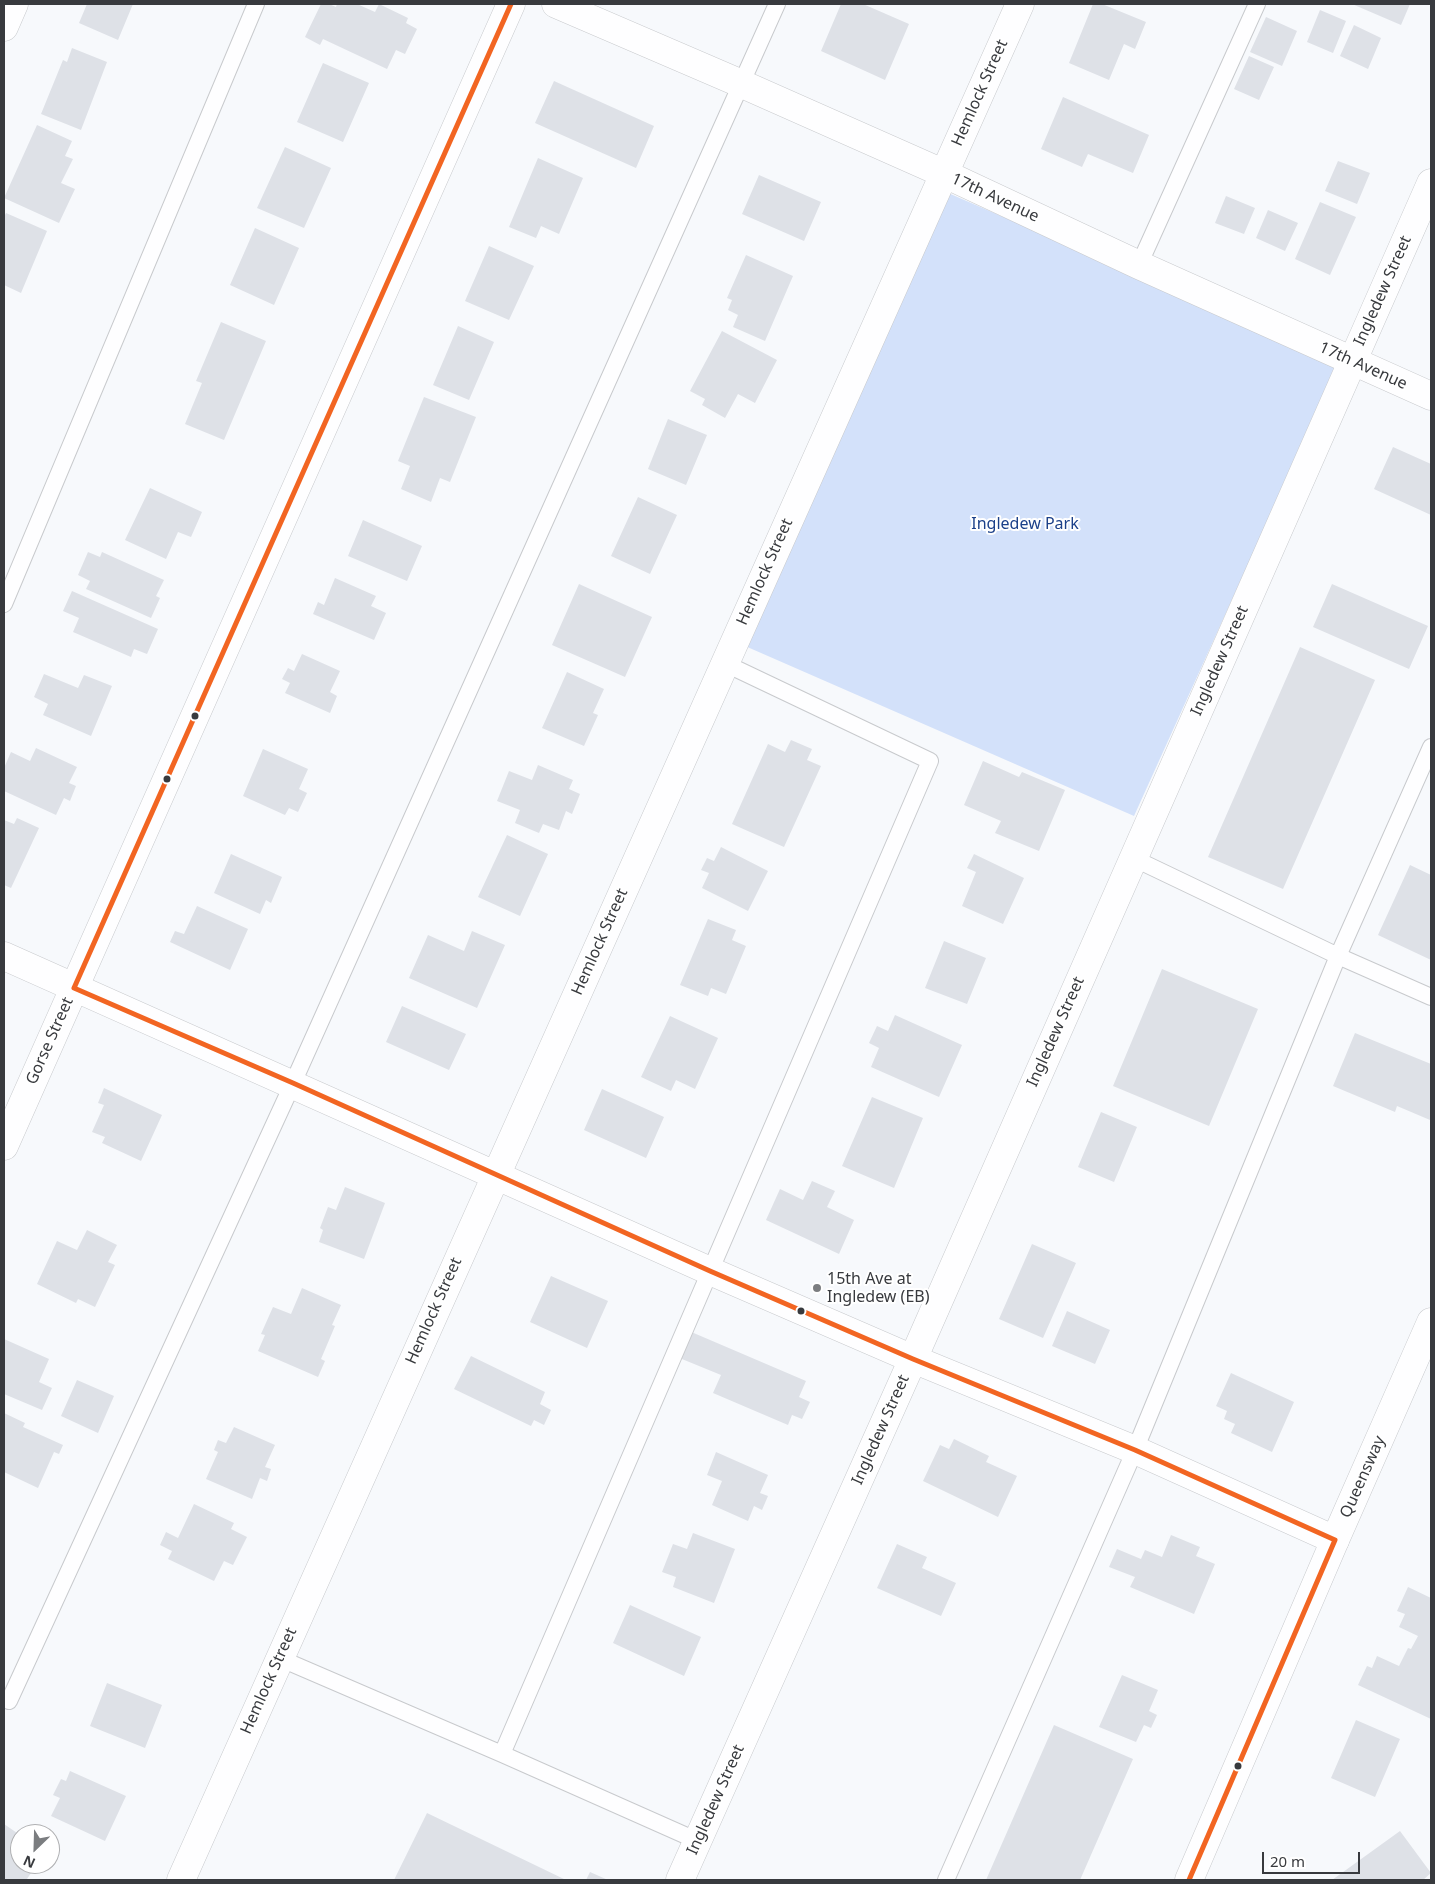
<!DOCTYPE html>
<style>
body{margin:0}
#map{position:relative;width:1435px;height:1884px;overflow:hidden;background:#f7f9fc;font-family:"Noto Sans",sans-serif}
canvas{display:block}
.frame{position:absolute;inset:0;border:5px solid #383a3e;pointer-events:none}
.north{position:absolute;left:10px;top:1824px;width:50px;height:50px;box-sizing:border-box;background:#fff;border:1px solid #afb0b2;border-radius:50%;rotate:204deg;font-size:14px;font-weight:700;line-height:20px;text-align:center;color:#383a3e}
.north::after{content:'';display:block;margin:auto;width:18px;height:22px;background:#7b7d80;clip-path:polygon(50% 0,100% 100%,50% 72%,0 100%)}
.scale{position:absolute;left:1262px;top:1852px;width:98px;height:22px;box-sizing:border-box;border:2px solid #383a3e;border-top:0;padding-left:6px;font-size:15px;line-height:18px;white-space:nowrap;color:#383a3e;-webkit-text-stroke:4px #fff;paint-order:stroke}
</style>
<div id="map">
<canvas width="1435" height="1884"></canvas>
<div class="frame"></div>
<div class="north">N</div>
<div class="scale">20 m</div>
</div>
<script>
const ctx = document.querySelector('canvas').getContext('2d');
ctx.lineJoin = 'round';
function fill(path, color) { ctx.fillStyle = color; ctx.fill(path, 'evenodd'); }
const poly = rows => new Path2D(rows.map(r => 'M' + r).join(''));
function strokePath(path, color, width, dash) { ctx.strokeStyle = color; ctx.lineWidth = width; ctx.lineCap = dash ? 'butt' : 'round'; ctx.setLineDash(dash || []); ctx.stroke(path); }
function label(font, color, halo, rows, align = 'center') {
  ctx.font = font + ' "Noto Sans",sans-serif'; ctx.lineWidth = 4; ctx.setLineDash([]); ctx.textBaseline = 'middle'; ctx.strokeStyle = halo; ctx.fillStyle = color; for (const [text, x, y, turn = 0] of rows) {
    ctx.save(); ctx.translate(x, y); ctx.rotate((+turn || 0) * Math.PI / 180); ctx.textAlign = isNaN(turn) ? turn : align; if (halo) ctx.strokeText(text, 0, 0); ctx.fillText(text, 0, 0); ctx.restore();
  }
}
const green = poly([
 [939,189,1290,342,1340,361,1134,816,729,639]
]);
const building = poly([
 [87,4,133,4,118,40,79,23],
 [321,4,329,4,336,7,337,4,357,4,375,12,379,4,408,18,406,23,417,29,405,54,396,50,387,69,323,39,320,45,305,37],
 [841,4,863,4,909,24,885,80,821,51],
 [1093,4,1102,4,1146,22,1135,49,1124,44,1109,80,1069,63],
 [1352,4,1410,4,1401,25],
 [1320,10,1346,21,1333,53,1307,42],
 [1266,17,1297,31,1282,66,1250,52],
 [1354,25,1381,38,1368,69,1340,56],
 [72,48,107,62,81,130,41,114,63,60,67,62],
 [1249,56,1274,67,1259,100,1234,89],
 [323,63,369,83,343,142,297,122],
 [554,81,654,126,636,168,535,123],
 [1063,97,1149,135,1133,173,1088,154,1082,167,1041,149],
 [37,125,72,141,65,156,73,159,61,183,75,189,59,223,4,198],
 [285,147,331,168,304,228,257,208],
 [538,158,583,178,559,234,541,226,536,238,509,227],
 [1338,161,1370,173,1357,204,1325,191],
 [759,175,821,202,804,241,742,214],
 [1226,196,1255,208,1244,234,1215,223],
 [1320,202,1356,217,1330,275,1295,259],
 [1268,210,1298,223,1285,251,1256,238],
 [6,213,47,231,21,293,4,285,4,217],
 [255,228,299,248,274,305,230,285],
 [489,246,534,266,509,320,465,301],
 [746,255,793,276,765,341,733,327,738,315,728,310,732,300,727,298],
 [221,322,266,341,224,440,185,424,202,383,196,381],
 [458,326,494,342,469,400,433,385],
 [722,331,777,360,755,403,738,394,725,418,702,405,705,399,690,391],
 [424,397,476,417,450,482,440,478,431,502,401,489,410,466,398,461],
 [668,419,707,435,686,485,648,469],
 [1393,447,1431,464,1431,515,1374,489],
 [150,488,202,512,191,537,178,532,166,559,125,540],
 [638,497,677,515,650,574,611,556],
 [363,520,422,546,407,581,348,556],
 [88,552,100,557,102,552,164,580,156,596,160,598,151,618,86,589,90,581,78,575],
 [335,578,376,596,371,606,386,613,374,640,313,614,318,602,324,605],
 [579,584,652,617,625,677,552,645],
 [1332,584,1428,626,1409,669,1313,627],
 [72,591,158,629,147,654,134,649,131,657,73,632,79,618,63,611],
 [1300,647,1375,680,1283,889,1208,857],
 [302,654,340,671,330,692,337,696,330,713,285,693,290,683,282,679,288,668,294,671],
 [567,672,604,689,593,713,598,715,584,746,542,728],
 [44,674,78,688,84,675,112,686,91,736,43,715,48,704,34,697],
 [791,740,812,749,807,760,821,766,784,847,732,824,768,744,785,752],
 [36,748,77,767,69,783,76,786,70,801,64,798,56,815,4,791,4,768,11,752,30,761],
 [263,749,308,769,299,789,307,793,298,812,289,808,285,815,243,796],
 [983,761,1019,777,1022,772,1065,790,1039,851,995,833,1001,821,964,805],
 [538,765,573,780,569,789,580,794,572,814,566,811,559,830,543,824,539,833,515,823,520,810,497,801,509,771,532,780],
 [17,818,39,828,11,888,4,885,4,820,14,824],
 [507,835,548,854,520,916,478,897],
 [721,847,768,871,748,911,702,888,709,873,701,870,707,858,714,861],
 [231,854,282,877,271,903,266,900,260,914,214,893],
 [974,854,1024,878,1003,924,962,906,976,872,967,868],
 [1410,865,1431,875,1431,960,1378,935],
 [197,906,248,929,230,970,170,942,175,931,184,934],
 [708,919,736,930,732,940,746,946,726,994,711,988,708,996,680,985],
 [472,931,505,945,477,1008,409,978,428,935,464,951],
 [944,941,986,958,967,1004,925,988],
 [1162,969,1258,1009,1209,1126,1113,1086],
 [402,1006,466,1034,449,1070,386,1042],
 [895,1015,962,1045,939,1097,871,1067,879,1048,869,1043,877,1026,888,1031],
 [670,1016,718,1038,695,1089,676,1080,671,1091,641,1077],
 [1355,1033,1431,1064,1430,1120,1397,1106,1395,1112,1333,1086],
 [104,1088,162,1115,141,1161,102,1143,105,1137,92,1132,104,1105,98,1103],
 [602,1089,664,1117,646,1158,584,1130],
 [872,1097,923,1118,894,1188,842,1166],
 [1101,1112,1137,1127,1114,1182,1078,1167],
 [812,1181,835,1191,827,1207,854,1220,839,1254,766,1220,780,1189,803,1200],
 [345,1187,385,1203,364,1259,319,1242,323,1230,320,1228,328,1207,336,1210],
 [87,1230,117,1245,108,1262,115,1265,95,1307,78,1299,76,1303,37,1284,57,1241,77,1250],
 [1032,1244,1076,1263,1043,1338,999,1319],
 [551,1276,608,1301,587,1348,530,1322],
 [302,1288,341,1305,332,1325,335,1326,321,1359,325,1361,318,1377,258,1351,265,1335,261,1334,273,1307,291,1314],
 [1067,1311,1110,1330,1095,1364,1052,1346],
 [689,1331,806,1381,799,1397,810,1402,802,1419,792,1415,788,1425,713,1393,721,1375,677,1357],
 [4,1339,49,1359,39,1382,52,1388,42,1410,4,1394],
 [471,1356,545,1392,540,1404,551,1410,544,1425,534,1420,531,1426,454,1389],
 [1231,1373,1294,1402,1272,1452,1231,1433,1235,1424,1224,1419,1227,1411,1216,1406],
 [77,1380,114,1396,98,1433,61,1416],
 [4,1413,25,1423,23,1427,63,1445,59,1454,54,1452,38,1488,4,1472],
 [234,1427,275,1445,265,1467,271,1469,267,1481,260,1478,252,1499,206,1479,218,1452,214,1450,218,1440,226,1443],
 [954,1439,989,1456,986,1462,1017,1476,998,1517,923,1481,940,1445,949,1449],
 [716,1452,768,1475,760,1493,768,1496,762,1510,754,1506,748,1521,712,1505,722,1481,707,1475],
 [194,1504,234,1523,231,1529,247,1537,233,1565,224,1561,214,1581,168,1559,172,1551,160,1545,166,1532,178,1538],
 [693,1533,735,1549,714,1603,673,1587,676,1577,662,1572,673,1544,687,1549],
 [1171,1535,1200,1547,1196,1556,1215,1564,1194,1614,1130,1587,1135,1577,1109,1567,1117,1549,1141,1559,1145,1550,1162,1557],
 [897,1544,927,1557,922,1568,956,1583,941,1616,877,1588],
 [1408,1587,1431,1598,1431,1719,1358,1685,1367,1666,1372,1668,1377,1656,1399,1666,1408,1648,1411,1649,1418,1636,1399,1627,1405,1614,1397,1611],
 [630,1605,701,1637,684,1676,613,1643],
 [1122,1675,1158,1690,1149,1711,1157,1715,1151,1728,1144,1725,1136,1742,1099,1727],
 [107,1683,162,1705,145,1748,90,1726],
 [1356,1720,1400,1739,1375,1797,1331,1778],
 [1054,1725,1133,1759,1080,1880,986,1880],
 [70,1771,126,1796,105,1841,51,1816,60,1798,53,1795,61,1779,66,1781],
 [427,1813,566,1880,394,1880],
 [4,1824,20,1835,20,1864,37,1864,27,1879,30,1880,4,1880],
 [1400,1831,1431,1873,1423,1880,1332,1880],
 [590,1872,608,1880,586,1880]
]);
const lane = poly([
 [1139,265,1257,4],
 [4,604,256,4],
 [1133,858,1338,956,1431,997],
 [279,1658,502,1754,698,1841],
 [9,1701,293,1083,777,4],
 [502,1754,930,761,724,663],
 [946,1880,1135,1450,1338,956,1431,747]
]);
const street = poly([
 [4,27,14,4],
 [4,956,710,1271,913,1359,1135,1450,1335,1540],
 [4,1146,511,4],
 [181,1880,1020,4],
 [680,1880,913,1359,1431,183]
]);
const secondary = poly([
 [556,4,742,84,945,174,1139,265,1431,396],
 [1189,1880,1335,1540,1431,1322]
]);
const bus1 = poly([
 [511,4,74,988,293,1083,710,1271,913,1359,1135,1450,1335,1540,1189,1880]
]);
const markers = [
 [195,716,4.5,"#383a3e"],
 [167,779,4.5,"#383a3e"],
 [817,1288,5,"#7b7d80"],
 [801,1311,4.5,"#383a3e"],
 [1238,1766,4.5,"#383a3e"]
];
const streetNames = [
 ["Hemlock Street",980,93,-66],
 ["17th Avenue",995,198,25],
 ["Ingledew Street",1383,291,-66],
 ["17th Avenue",1363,366,24],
 ["Hemlock Street",765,572,-66],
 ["Ingledew Street",1220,661,-66],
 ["Hemlock Street",600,942,-66],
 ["Ingledew Street",1056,1032,-66],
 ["Gorse Street",50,1041,-66],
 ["Hemlock Street",434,1311,-66],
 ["Ingledew Street",881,1430,-66],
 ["Queensway",1363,1477,-66],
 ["Hemlock Street",269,1681,-66],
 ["Ingledew Street",716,1800,-66]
];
const parkNames = [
 ["Ingledew Park",1025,524]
];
const poiNames = [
 ["15th Ave at",827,1279],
 ["Ingledew (EB)",827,1297]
];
fill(green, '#d3e1fa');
fill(building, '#dee1e7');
strokePath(lane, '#c8cacd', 18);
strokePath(street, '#c8cacd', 29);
strokePath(secondary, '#c8cacd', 29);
strokePath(lane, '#fefeff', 16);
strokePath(street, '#fefeff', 28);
strokePath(secondary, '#fefeff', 28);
strokePath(bus1, '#f26522', 5);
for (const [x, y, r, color] of markers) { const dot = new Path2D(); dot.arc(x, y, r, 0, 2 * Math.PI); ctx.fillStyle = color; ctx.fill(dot); strokePath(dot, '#fff', 2); }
label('16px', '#383a3e', '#fff', streetNames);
label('16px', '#1b4089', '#fff', parkNames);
label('16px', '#383a3e', '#fff', poiNames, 'left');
</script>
